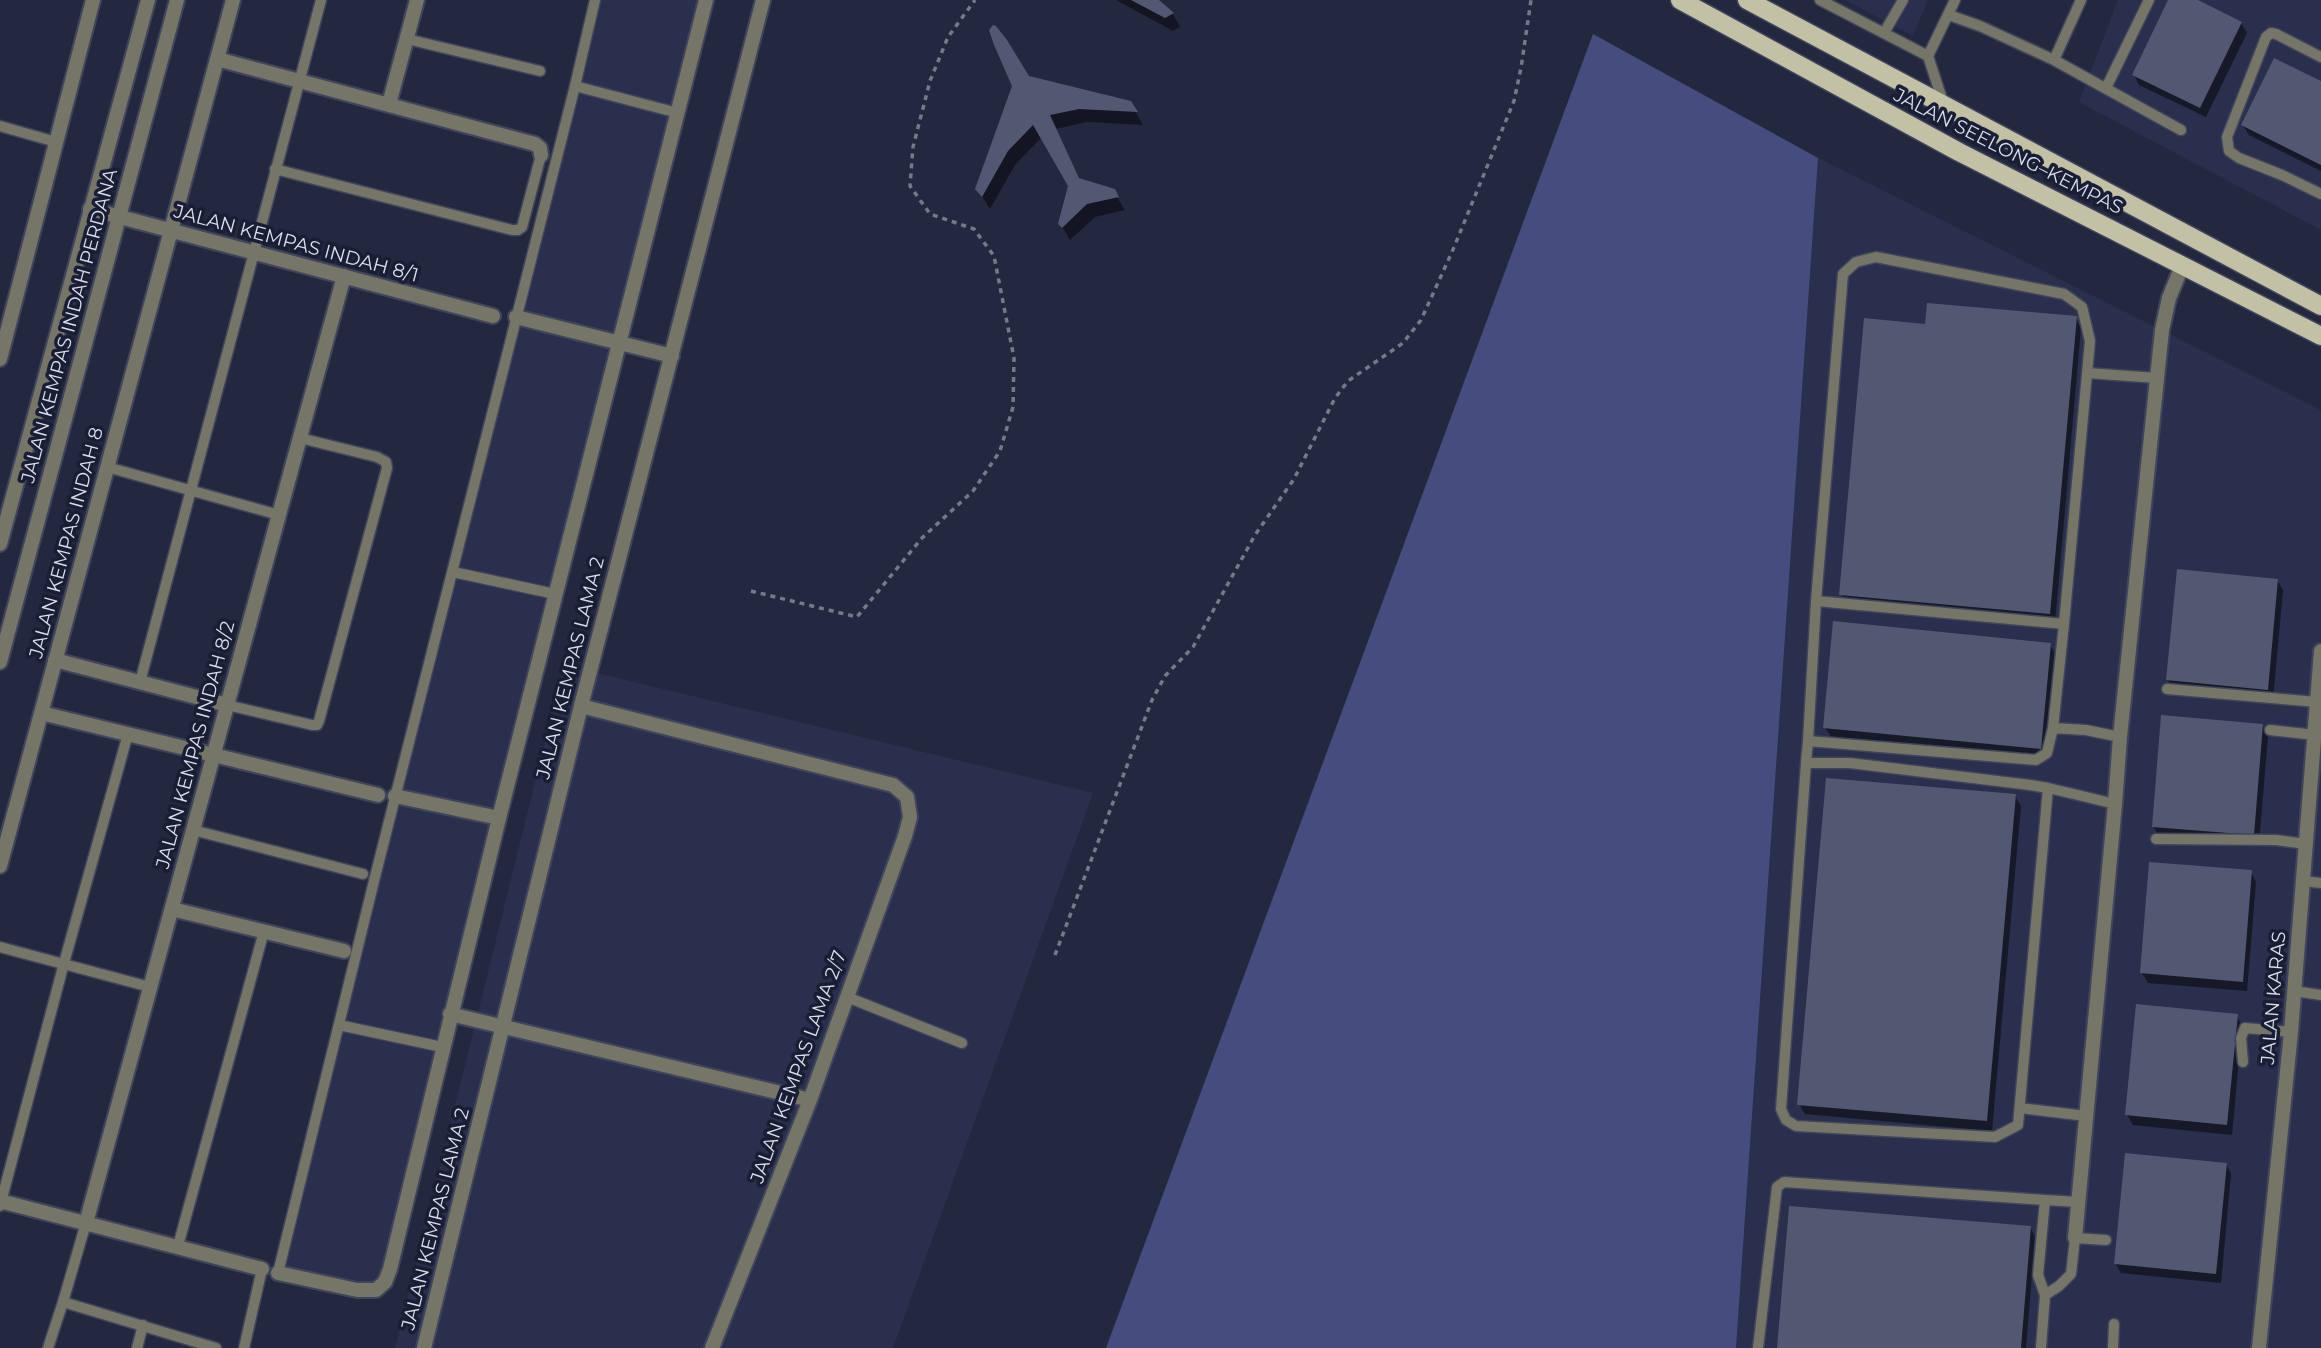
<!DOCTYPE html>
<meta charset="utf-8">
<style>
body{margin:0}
canvas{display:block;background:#23283f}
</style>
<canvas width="2321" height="1348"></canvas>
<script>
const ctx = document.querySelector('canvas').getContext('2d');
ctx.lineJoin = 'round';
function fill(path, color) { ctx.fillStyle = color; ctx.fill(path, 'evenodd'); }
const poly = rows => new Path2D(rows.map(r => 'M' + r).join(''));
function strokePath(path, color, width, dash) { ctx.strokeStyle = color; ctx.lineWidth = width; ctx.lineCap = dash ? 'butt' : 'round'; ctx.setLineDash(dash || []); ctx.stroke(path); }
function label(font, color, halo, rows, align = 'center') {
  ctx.font = font + ' Montserrat,sans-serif'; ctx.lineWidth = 7; ctx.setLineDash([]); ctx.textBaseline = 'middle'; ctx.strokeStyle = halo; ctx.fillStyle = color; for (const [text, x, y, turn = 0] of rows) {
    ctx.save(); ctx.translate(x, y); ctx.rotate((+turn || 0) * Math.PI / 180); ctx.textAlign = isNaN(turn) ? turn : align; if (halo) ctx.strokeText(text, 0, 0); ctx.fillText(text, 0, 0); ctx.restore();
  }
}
const built = poly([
 [591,0,713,0,476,941,392,1286,377,1298,354,1297,272,1280],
 [1845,0,1928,0,1913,36],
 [2118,0,2321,0,2321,230,2079,102],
 [1818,158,2321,410,2321,1348,1736,1348],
 [564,665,1093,793,893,1348,395,1348]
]);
const green = poly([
 [1593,34,1818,158,1736,1348,1106,1348]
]);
const shadow = poly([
 [1116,0,1156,0,1173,14,1180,27,1173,31],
 [2170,0,2194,0,2241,23,2247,33,2206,117,2139,85,2134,75],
 [1028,78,1130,102,1143,125,1087,122,1056,129,1080,180,1113,191,1125,210,1095,217,1070,240,1060,223,1070,186,1042,137,1015,165,990,209,977,188],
 [2321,83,2321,171,2249,135,2243,125],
 [2076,318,2081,328,2055,623,1847,605,1841,594,1927,326],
 [2277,580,2283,590,2273,699,2174,690,2168,680],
 [2050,645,2056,655,2046,759,1831,737,1825,727],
 [2262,725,2268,736,2259,844,2159,836,2153,826],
 [2015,796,2021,806,1992,1131,1805,1114,1799,1104],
 [2251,872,2256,882,2247,991,2148,983,2142,973],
 [2237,1016,2242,1026,2232,1135,2133,1125,2127,1115],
 [2226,1164,2231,1174,2221,1283,2121,1273,2115,1263],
 [2030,1227,2035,1237,2026,1348,1779,1348]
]);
const building = poly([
 [1131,0,1159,0,1174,13,1165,18],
 [2168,0,2198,0,2242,22,2200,108,2132,75],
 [993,25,996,26,1007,40,1029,76,1131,101,1138,112,1079,109,1050,115,1079,178,1115,189,1119,197,1087,204,1062,228,1058,224,1068,186,1033,125,1008,151,982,197,975,189,1012,86,994,45,989,30],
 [2274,58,2321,81,2321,165,2241,125],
 [1927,303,2077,316,2050,614,1839,595,1864,318,1925,324],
 [2177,569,2278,579,2268,690,2166,680],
 [1833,621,2051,643,2041,749,1823,728],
 [2161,715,2263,724,2254,835,2152,827],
 [1826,778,2016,794,1987,1121,1797,1105],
 [2149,862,2252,870,2243,982,2140,973],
 [2136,1004,2238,1014,2227,1125,2125,1115],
 [2125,1153,2227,1163,2216,1274,2114,1264],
 [1789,1206,2031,1226,2021,1348,1777,1348]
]);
const path = poly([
 [751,591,857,617,922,538,973,491,1000,451,1013,407,1014,358,994,256,974,229,930,214,910,186,913,147,930,81,948,37,975,0],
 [1055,955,1152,700,1165,676,1193,647,1255,535,1294,479,1335,398,1348,381,1403,343,1421,320,1452,252,1514,101,1521,68,1531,0]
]);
const service = poly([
 [1820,0,1928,56,1944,105],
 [1949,15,1980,26,2054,60,2181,130],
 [1884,33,1903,0],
 [407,39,540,71],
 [1928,56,1955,0],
 [2321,57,2276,34,2271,33,2266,37,2227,137,2229,151,2239,158,2282,175,2321,194],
 [2054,60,2081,0],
 [575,86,678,113],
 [2106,88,2149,0],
 [0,126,56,142],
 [275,169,512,230,518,230,522,227,541,155],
 [2087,373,2157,378],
 [107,467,279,515],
 [453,572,555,594],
 [1816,601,1808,741,2036,760,2047,753,2053,728],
 [2064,624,1816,601,1843,274,1856,262,1876,257,2064,294,2082,307,2090,341,2064,624,2053,728,2086,730,2120,737],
 [140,682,321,0],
 [2167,689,2317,702],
 [227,705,312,725,317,725,319,721,387,468,386,462,377,457,300,438],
 [2270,730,2315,735],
 [1806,763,1808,741],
 [2048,788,2018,1125,1995,1137,1796,1126,1786,1120,1781,1109,1806,763,1850,763,2030,785,2048,788,2078,795,2115,804],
 [193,830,363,874],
 [2156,839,2276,840,2306,844],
 [2303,881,2321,883],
 [0,947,150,987],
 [2294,991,2321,995],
 [847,997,962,1043],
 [339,1025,442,1047],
 [2243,1062,2241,1038,2245,1028,2291,1032],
 [2020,1108,2086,1116],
 [2045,1200,2078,1202],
 [0,1206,64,963,128,734],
 [178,1246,264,931],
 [278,1273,375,877,575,86,595,0],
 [63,1302,86,1223],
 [48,1348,63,1302,216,1348],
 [137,1348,143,1325],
 [244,1348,262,1269],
 [1758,1348,1777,1187,1784,1182,2045,1200,2038,1275,2045,1295],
 [2041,1348,2045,1295,2059,1286,2071,1274,2075,1238,2106,1240],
 [2113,1348,2114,1324]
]);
const minor = poly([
 [217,59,535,144,540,148,541,155],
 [389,104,417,0],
 [90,209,493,316],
 [516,317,672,356],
 [0,359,93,0],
 [55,660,227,705],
 [581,706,893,785,907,797,910,817,905,836,810,1100,712,1348],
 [41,713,378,795],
 [395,796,499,818],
 [0,866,233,0],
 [172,909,344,951],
 [450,1014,810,1100],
 [0,1201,262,1269],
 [86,1223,344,276],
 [2075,1238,2115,804,2120,737,2162,330,2169,298,2182,266],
 [278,1273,357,1290,376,1290,385,1282,390,1269,499,818,706,0],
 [424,1348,581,706,763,0],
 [2259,1348,2291,1032,2321,651]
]);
const tertiary = poly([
 [0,544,148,0],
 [0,662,177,0]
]);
const primary = poly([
 [1680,0,1959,152,2321,336],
 [1747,0,2321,306]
]);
const streetNames = [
 ["JALAN SEELONG–KEMPAS",2008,152,27],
 ["JALAN KEMPAS INDAH 8/1",296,244,15],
 ["JALAN KEMPAS INDAH PERDANA",70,326,-75],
 ["JALAN KEMPAS INDAH 8",67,543,-75],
 ["JALAN KEMPAS LAMA 2",571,668,-76],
 ["JALAN KEMPAS INDAH 8/2",196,745,-75],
 ["JALAN KARAS",2274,998,-85],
 ["JALAN KEMPAS LAMA 2/7",799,1067,-70],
 ["JALAN KEMPAS LAMA 2",436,1219,-76]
];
fill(built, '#292f4c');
fill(green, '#444d7e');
fill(shadow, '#0007');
fill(building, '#525872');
strokePath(service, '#40455b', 13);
strokePath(minor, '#40455b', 18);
strokePath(tertiary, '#40455b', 18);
strokePath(primary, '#40455b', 21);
strokePath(path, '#75798d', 3.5, [5, 5]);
strokePath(service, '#757568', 10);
strokePath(minor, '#757568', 14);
strokePath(tertiary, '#757568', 14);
strokePath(primary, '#c2c1a6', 18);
label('19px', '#dadeee', '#1a1e34', streetNames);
</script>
